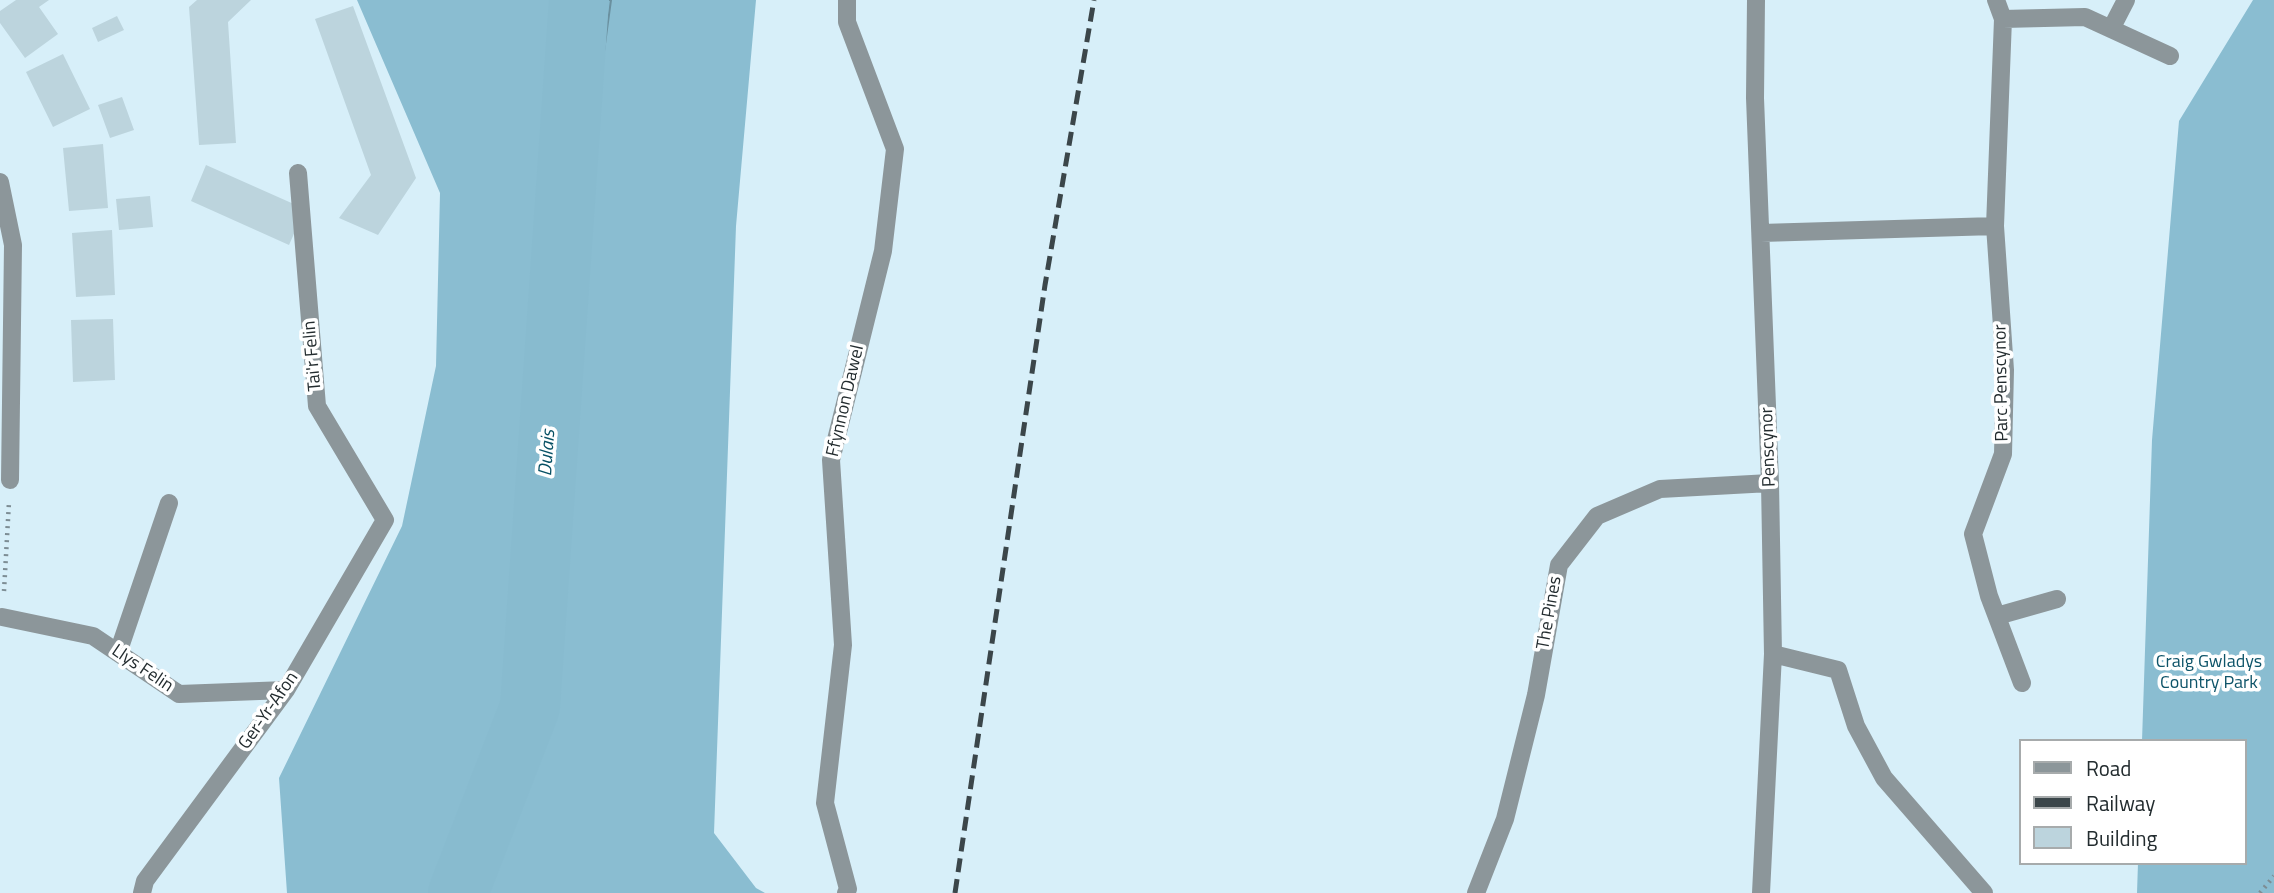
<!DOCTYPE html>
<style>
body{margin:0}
#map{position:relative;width:2274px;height:893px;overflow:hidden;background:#d7eff9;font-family:"Titillium Web",sans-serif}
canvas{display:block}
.legend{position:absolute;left:2019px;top:739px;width:228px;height:126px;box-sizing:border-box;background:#fff;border:2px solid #a7abac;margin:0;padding:9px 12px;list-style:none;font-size:21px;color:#232c2f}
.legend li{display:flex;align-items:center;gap:14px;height:35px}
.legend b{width:35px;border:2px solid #a7abac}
</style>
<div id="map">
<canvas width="2274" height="893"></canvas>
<ul class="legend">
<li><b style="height:9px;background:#8c969a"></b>Road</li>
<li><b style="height:9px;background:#3b464a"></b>Railway</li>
<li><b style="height:19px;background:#bcd4dd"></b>Building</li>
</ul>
</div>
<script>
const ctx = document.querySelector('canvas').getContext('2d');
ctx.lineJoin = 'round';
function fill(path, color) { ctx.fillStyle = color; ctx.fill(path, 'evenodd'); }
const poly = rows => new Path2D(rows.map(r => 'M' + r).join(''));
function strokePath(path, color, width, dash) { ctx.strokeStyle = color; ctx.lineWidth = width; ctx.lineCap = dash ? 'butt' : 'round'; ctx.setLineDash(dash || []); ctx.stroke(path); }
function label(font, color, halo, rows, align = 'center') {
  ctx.font = font + ' "Titillium Web",sans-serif'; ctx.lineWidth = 7; ctx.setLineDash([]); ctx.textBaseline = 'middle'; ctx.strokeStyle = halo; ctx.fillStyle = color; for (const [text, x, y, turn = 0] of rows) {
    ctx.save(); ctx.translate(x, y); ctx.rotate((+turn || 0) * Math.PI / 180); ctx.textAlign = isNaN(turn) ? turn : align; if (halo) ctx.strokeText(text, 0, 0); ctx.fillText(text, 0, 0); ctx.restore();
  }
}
const forest = poly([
 [357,0,563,0,564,50,603,51,611,0,756,0,736,226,714,833,756,888,765,893,287,893,279,778,402,526,436,366,440,193],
 [2253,0,2274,0,2274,893,2137,893,2138,863,2244,863,2244,741,2142,741,2152,440,2179,121]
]);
const water = poly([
 [563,0,611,0,604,51,564,50,563,0]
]);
const river = poly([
 [458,893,530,707,579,0]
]);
const building = poly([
 [16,0,49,0,39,7,58,34,25,58,0,23,0,11],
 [197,0,251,0,228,22,236,143,199,145,189,7],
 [353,6,416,178,378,235,339,218,371,175,315,19],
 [117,16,124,30,98,42,92,28],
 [63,54,90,109,53,127,26,72],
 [122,97,134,130,110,138,98,105],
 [103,144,108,208,69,211,63,148],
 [206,165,305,209,289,245,191,201],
 [150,196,153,227,119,230,116,199],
 [112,230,115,295,76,297,72,233],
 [113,319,115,380,73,382,71,320]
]);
const path = poly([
 [4,591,9,502],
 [2260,893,2274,876]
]);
const minor = poly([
 [1756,0,1755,98,1770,483,1773,654,1761,893],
 [1996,0,2003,19,1995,226,2005,370,2003,454,1973,534,1989,596,2022,683],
 [2003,19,2085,17,2170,56],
 [2111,29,2126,0],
 [0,182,13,245,10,480],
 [1761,233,1995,226],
 [1997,616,2057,599],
 [2,617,93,636,179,694,286,690],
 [118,653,169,503],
 [1773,654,1838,670,1856,726,1884,778,1984,893],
 [142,893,145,881,286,690,385,520,317,406,298,173],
 [846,893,848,889,825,803,843,645,831,460,883,251,895,149,847,22,847,0],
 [1476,893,1505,819,1536,695,1559,565,1597,516,1660,489,1770,483]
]);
const rail = poly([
 [955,893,1045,285,1094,0]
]);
const streetNames = [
 ["Tai'r Felin",313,356,-95],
 ["Parc Penscynor",2002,383,-91],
 ["Ffynnon Dawel",846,401,-77],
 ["Penscynor",1769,447,-92],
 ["The Pines",1550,613,-80],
 ["Llys Felin",142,669,34],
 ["Ger-Yr-Afon",269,711,-55]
];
const parkNames = [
 ["Craig Gwladys",2209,663],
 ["Country Park",2209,684]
];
const waterNames = [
 ["Dulais",548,453,-86]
];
fill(forest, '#8abdd1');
fill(water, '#88bbcf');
strokePath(water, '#6a909f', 2);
strokePath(river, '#88bbcf', 60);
fill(building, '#bcd4dd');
strokePath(path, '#7d8d94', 4.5, [2, 5]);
strokePath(minor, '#8c969a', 18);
strokePath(rail, '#3b464a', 5, [14, 7]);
label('18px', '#232c2f', '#fff', streetNames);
label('18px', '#0e5469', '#fff', parkNames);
label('italic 19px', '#075064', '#fff', waterNames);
</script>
